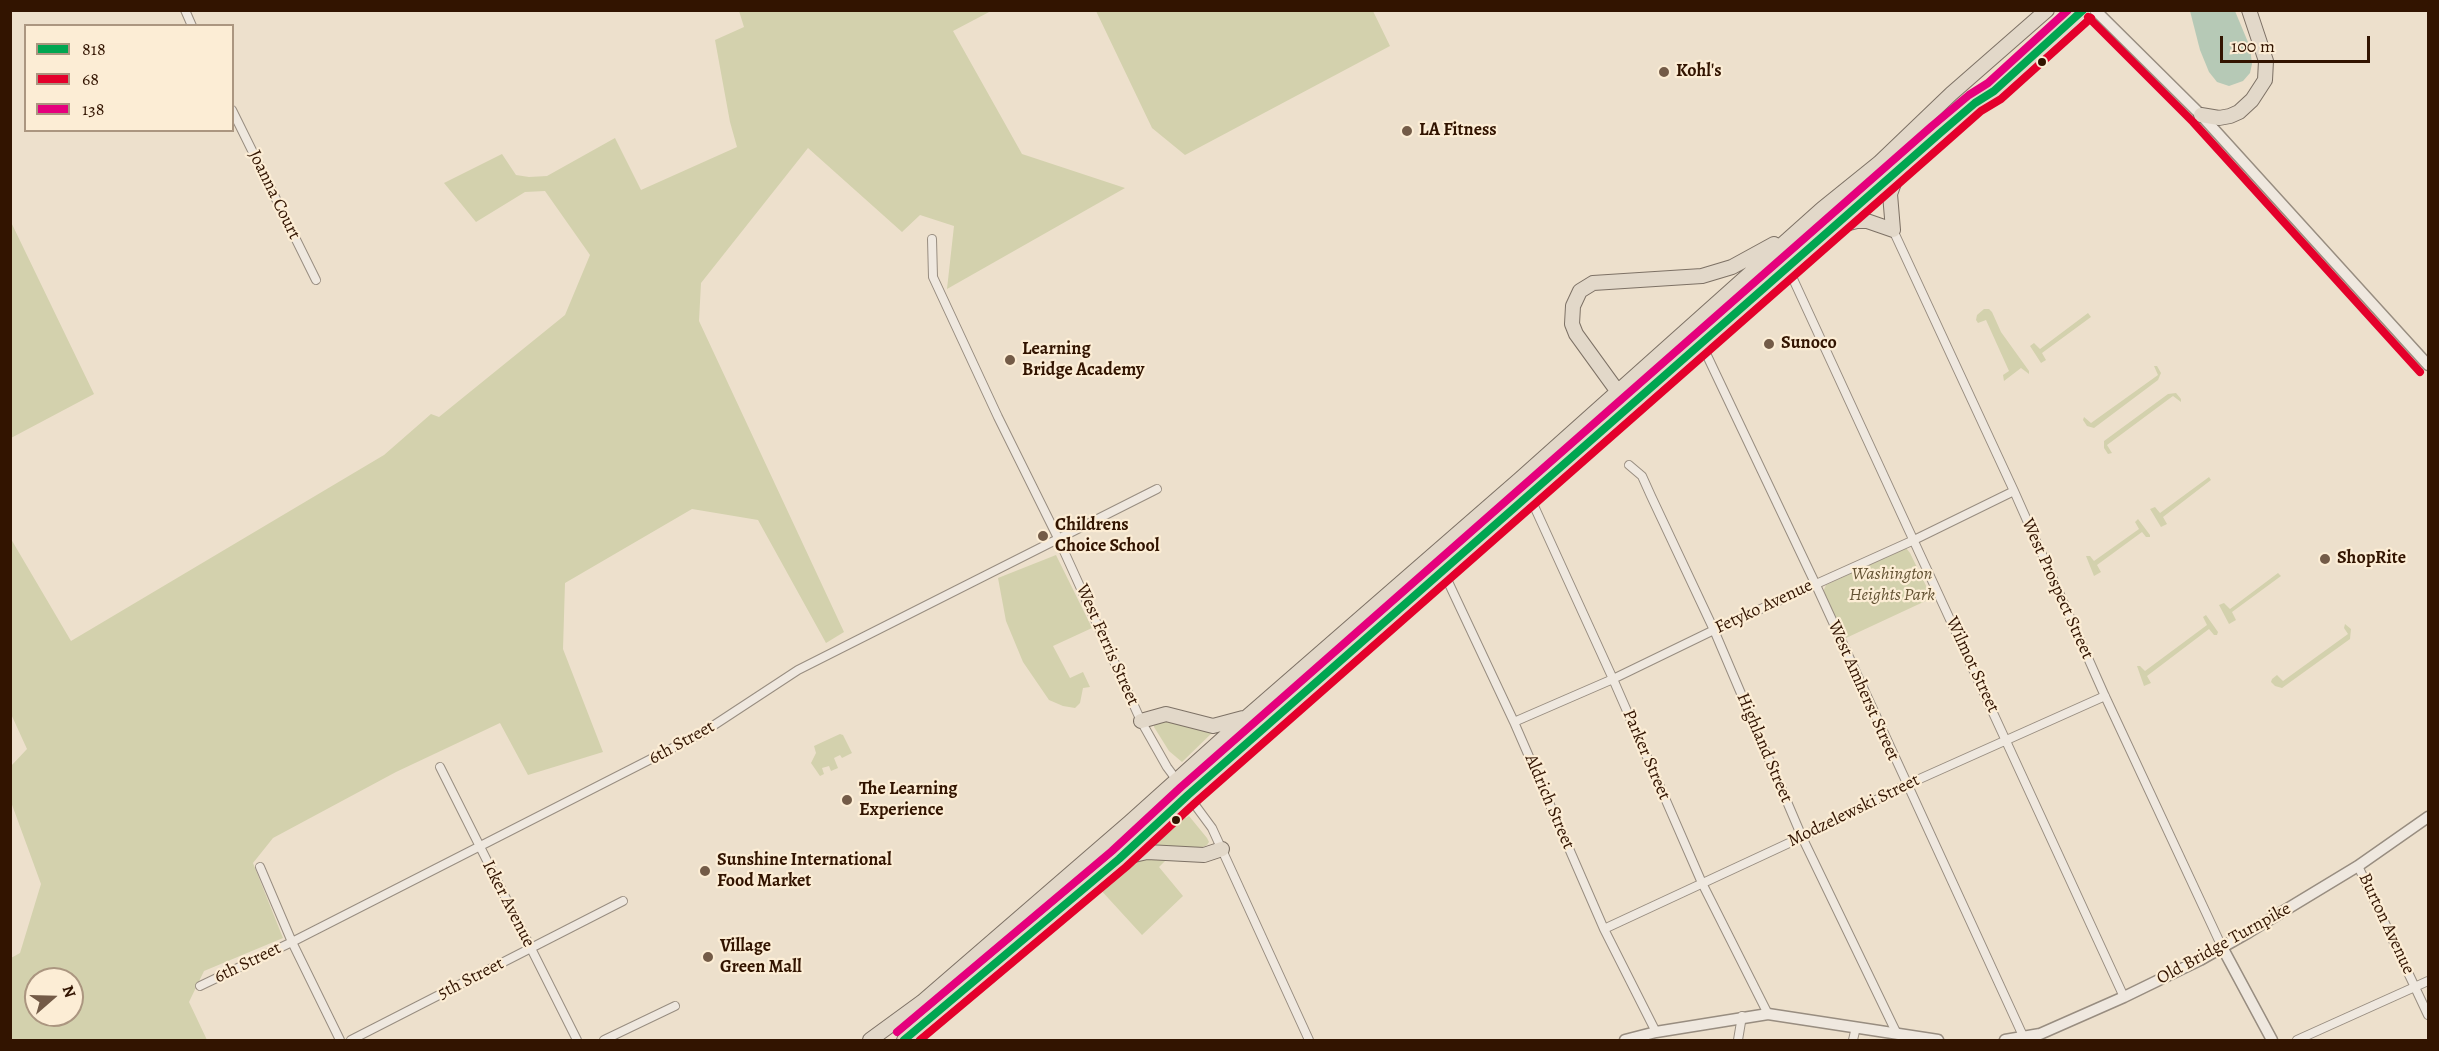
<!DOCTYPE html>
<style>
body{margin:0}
#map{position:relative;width:2439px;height:1051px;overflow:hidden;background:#ede0cc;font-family:Alegreya,serif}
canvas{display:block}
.frame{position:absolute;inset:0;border:12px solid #321400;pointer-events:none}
.legend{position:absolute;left:24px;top:24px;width:210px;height:108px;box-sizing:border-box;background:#fcedd5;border:2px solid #ab9680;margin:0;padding:8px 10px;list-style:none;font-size:18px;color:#321400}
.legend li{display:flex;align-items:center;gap:12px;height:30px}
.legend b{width:30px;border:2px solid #ab9680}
.north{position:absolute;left:24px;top:967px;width:60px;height:60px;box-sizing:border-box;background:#fcedd5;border:2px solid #ab9680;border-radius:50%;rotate:70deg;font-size:16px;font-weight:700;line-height:24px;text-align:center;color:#321400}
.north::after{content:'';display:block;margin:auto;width:21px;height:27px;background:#735b47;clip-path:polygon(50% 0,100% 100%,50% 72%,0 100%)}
.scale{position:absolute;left:2220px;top:36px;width:150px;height:27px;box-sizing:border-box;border:3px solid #321400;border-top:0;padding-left:8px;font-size:18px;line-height:21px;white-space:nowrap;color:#321400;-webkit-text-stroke:4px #fcedd5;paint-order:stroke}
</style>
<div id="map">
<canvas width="2439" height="1051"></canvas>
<div class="frame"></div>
<ul class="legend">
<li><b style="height:8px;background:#00a651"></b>818</li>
<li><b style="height:8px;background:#e4002b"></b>68</li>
<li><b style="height:8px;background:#e5007d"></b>138</li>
</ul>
<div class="north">N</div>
<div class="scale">100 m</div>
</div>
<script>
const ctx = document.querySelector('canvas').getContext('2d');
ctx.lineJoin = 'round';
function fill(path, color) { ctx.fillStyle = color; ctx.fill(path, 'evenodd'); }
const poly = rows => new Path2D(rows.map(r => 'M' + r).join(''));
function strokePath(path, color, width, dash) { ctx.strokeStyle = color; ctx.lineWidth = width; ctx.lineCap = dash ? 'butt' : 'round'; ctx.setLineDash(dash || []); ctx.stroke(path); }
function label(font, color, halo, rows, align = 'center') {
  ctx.font = font + ' Alegreya,serif'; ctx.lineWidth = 4.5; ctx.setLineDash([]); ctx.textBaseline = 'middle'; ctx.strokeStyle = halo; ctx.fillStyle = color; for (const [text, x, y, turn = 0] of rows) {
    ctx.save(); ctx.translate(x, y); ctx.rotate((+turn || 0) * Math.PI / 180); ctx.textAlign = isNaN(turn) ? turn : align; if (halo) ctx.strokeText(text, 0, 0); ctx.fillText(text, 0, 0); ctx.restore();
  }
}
const green = poly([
 [739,11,991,11,953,31,1022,154,1125,188,947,289,954,226,920,215,902,232,808,148,701,283,699,321,844,632,826,643,758,520,692,509,565,583,563,649,603,752,528,775,500,723,396,772,273,838,253,863,283,938,204,971,189,1002,207,1040,11,1040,11,958,20,953,41,884,11,802,11,766,27,749,11,714,11,539,71,641,384,455,431,414,439,417,565,315,590,255,545,191,525,192,476,222,444,183,502,154,516,175,529,177,547,176,615,138,641,190,737,147,730,122,715,40,744,27],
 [36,979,72,979,72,1015,36,1015],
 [1096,11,1373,11,1390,46,1185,155,1152,128],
 [10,220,94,394,11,438,10,438],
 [1984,309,1989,309,1992,312,2001,332,2029,371,2029,374,2021,368,2004,381,2003,375,2009,371,1986,320,1978,323,1976,320,1977,315],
 [2088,313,2091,317,2042,353,2046,360,2041,363,2030,346,2034,343,2040,349],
 [2154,366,2157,366,2161,373,2158,380,2094,428,2087,426,2083,420,2084,417,2091,423,2158,375],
 [2176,393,2181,399,2181,402,2173,396,2107,445,2112,453,2108,454,2104,448,2104,441,2168,394],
 [2209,477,2211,480,2163,517,2167,524,2161,527,2150,509,2155,507,2160,513],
 [2138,519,2150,535,2150,537,2146,537,2142,532,2097,565,2101,572,2094,576,2086,556,2090,556,2094,561,2139,529,2135,522],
 [1906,548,1910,553,1932,598,1846,638,1823,592,1826,585],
 [1056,555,1092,628,1053,646,1070,678,1083,672,1090,687,1083,688,1080,703,1075,708,1063,706,1049,700,1023,662,1006,621,998,578],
 [2278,573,2281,576,2232,612,2236,620,2229,624,2219,605,2224,603,2230,609],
 [2206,615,2218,632,2217,635,2214,635,2209,629,2147,676,2151,683,2144,686,2137,666,2140,666,2145,671,2207,625,2203,617],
 [2345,624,2351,629,2350,639,2282,688,2275,686,2271,682,2272,679,2277,675,2283,681,2348,634,2344,628],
 [1165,718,1214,731,1182,762,1169,751,1154,727,1154,723],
 [840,734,843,735,852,753,842,758,840,755,834,758,838,768,831,771,829,766,822,768,824,774,820,776,811,763,816,753,814,746],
 [1182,813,1186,818,1189,816,1207,838,1209,842,1207,845,1199,849,1150,844,1152,840],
 [1148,856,1165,858,1166,860,1159,867,1183,896,1142,935,1098,887,1122,867]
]);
const water = poly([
 [2190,11,2235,11,2250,47,2252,64,2250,73,2243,81,2229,86,2217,82,2209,72,2200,50]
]);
const minor = poly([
 [185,10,192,26],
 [232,110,316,280],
 [1893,230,2014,491,2104,694,2222,947],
 [932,239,933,277,998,417,1058,538,1141,721,1167,767,1212,828,1309,1040],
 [1788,268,2124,997],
 [1702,345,1815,583,2024,1038],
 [1629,465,1642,476,1651,496,1714,630,1802,837,1897,1034],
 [1529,495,1613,679,1702,883,1768,1014],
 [1443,571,1514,722,1604,929,1656,1032],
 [1514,722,1613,679,1714,630,1914,540,2014,491],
 [440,767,577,1040],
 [2358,866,2428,1015],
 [260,867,292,942,340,1040],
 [1604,929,1802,837,1906,785,2105,696],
 [200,986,292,942,702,733,798,670,1157,489],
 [351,1040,623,901],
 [604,1040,675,1006],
 [1738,1040,1742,1016],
 [1853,1040,1856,1027],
 [2297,1040,2428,981]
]);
const tertiary = poly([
 [2095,10,2201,115,2428,365],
 [2222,947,2272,1040],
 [1625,1040,1656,1032,1768,1014,1938,1040],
 [2005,1040,2040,1034,2124,997,2200,960,2249,932,2358,866,2428,817]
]);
const trunk = poly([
 [2201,115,2219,118,2230,116,2239,112,2252,100,2265,80,2266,61,2249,10],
 [1841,225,1857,221,1867,221,1893,230,1890,194,1898,172],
 [1639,400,1618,392,1576,334,1572,324,1573,306,1580,291,1593,283,1702,276,1732,267,1774,244],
 [1141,721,1166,714,1213,726,1243,718],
 [1121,858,1147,852,1204,855,1222,849],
 [870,1040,922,1002,1130,822,1248,716,1520,479,1822,209,1879,163,1951,94,2047,10],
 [904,1040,1119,859,1188,795,1939,134,1975,103,1994,91,2084,10]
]);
const bus1 = poly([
 [904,1040,1119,859,1188,795,1939,134,1975,103,1994,91,2083,10]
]);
const bus2 = poly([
 [2088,17,2193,122,2420,372],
 [920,1040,1126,867,1195,803,1946,142,1981,111,2001,99,2091,18]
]);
const bus3 = poly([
 [897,1032,1112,851,1181,787,1932,126,1969,95,1988,83,2068,10]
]);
const markers = [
 [2042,62,5,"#321400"],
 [1664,72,6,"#735b47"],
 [1407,131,6,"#735b47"],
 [1769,344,6,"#735b47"],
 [1010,360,6,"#735b47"],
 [1043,536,6,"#735b47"],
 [2325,559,6,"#735b47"],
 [847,800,6,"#735b47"],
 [1176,820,5,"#321400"],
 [705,871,6,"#735b47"],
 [708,957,6,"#735b47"]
];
const poiNames = [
 ["Kohl's",1676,72],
 ["LA Fitness",1419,131],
 ["Sunoco",1781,344],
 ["Learning",1022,350],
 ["Bridge Academy",1022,371],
 ["Childrens",1055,526],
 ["Choice School",1055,547],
 ["ShopRite",2337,559],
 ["The Learning",859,790],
 ["Experience",859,811],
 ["Sunshine International",717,861],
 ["Food Market",717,882],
 ["Village",720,947],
 ["Green Mall",720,968]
];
const streetNames = [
 ["Joanna Court",274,195,64],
 ["West Prospect Street",2057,589,66],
 ["Fetyko Avenue",1764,607,-25],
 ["West Ferris Street",1107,645,66],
 ["Wilmot Street",1972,665,65],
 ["West Amherst Street",1863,691,66],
 ["6th Street",682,743,-29],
 ["Highland Street",1764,748,67],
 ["Parker Street",1646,755,67],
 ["Aldrich Street",1549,802,67],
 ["Modzelewski Street",1854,811,-26],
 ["Icker Avenue",508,904,63],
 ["Burton Avenue",2386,924,65],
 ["Old Bridge Turnpike",2224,944,-29],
 ["6th Street",248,963,-26],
 ["5th Street",471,979,-27]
];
const parkNames = [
 ["Washington",1892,575],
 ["Heights Park",1892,596]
];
fill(green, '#d3d1ad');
fill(water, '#b6c9b6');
strokePath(minor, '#988d80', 10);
strokePath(tertiary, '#988d80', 13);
strokePath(trunk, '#7d7165', 16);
strokePath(minor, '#efe8df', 8);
strokePath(tertiary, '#efe8df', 10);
strokePath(trunk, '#e2d8c9', 14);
strokePath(bus1, '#00a651', 8);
strokePath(bus2, '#e4002b', 8);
strokePath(bus3, '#e5007d', 8);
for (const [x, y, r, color] of markers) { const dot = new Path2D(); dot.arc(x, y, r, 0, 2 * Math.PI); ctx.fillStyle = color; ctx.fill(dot); strokePath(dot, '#fcedd5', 2); }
label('bold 18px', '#321400', '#fcedd5', poiNames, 'left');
label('18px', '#321400', '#fcedd5', streetNames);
label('italic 18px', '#635233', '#fcedd5', parkNames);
</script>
